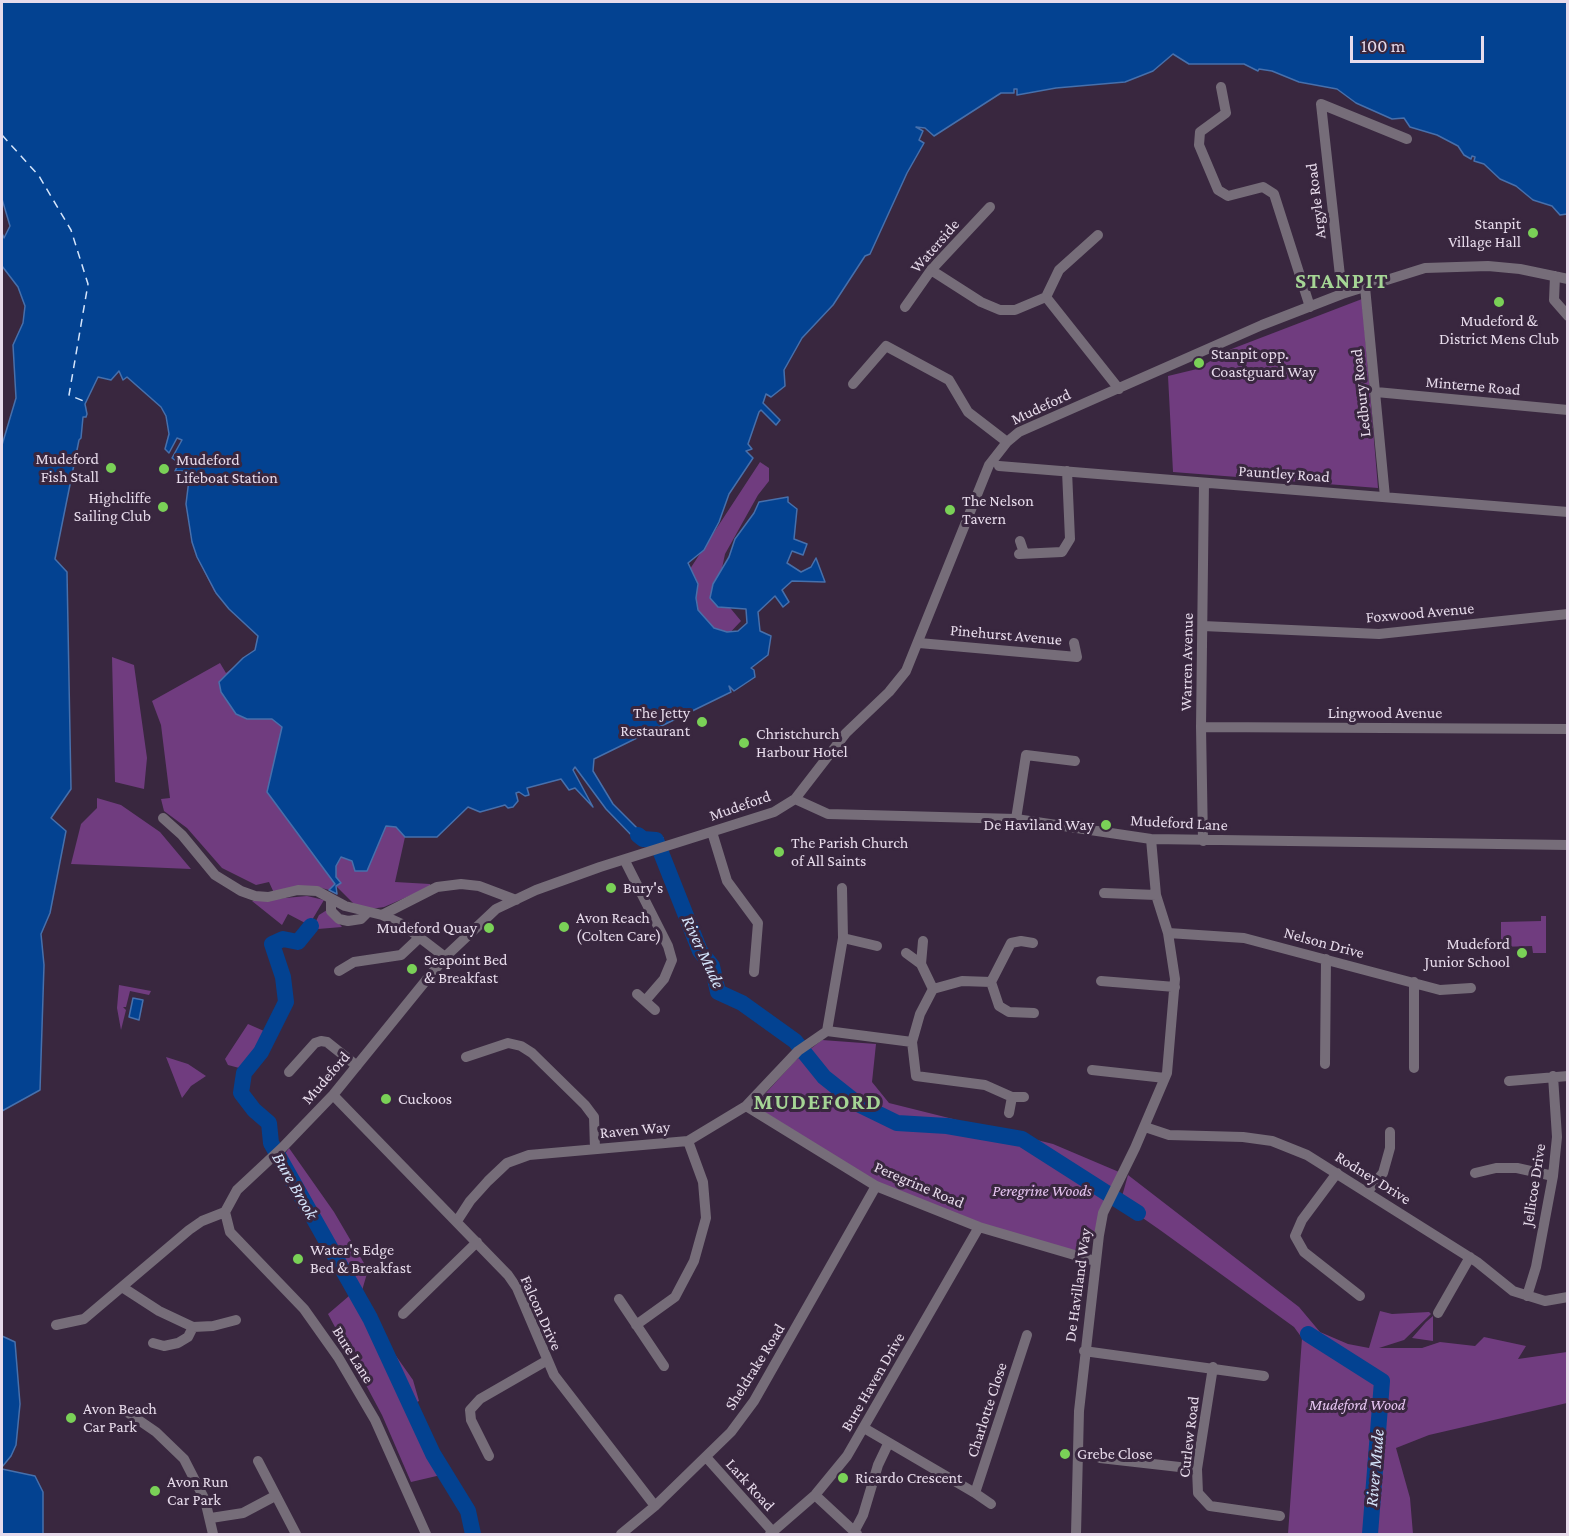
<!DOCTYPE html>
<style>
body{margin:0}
#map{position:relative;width:1569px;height:1536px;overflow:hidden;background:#39273f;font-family:"Crimson Pro",serif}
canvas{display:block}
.frame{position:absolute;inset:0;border:3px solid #e7dbeb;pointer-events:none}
.scale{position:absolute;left:1350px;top:36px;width:134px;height:27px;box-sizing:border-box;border:3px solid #e7dbeb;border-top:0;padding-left:8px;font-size:18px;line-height:21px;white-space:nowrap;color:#e7dbeb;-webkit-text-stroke:4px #39273f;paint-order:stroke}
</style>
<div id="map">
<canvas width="1569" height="1536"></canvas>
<div class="frame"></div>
<div class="scale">100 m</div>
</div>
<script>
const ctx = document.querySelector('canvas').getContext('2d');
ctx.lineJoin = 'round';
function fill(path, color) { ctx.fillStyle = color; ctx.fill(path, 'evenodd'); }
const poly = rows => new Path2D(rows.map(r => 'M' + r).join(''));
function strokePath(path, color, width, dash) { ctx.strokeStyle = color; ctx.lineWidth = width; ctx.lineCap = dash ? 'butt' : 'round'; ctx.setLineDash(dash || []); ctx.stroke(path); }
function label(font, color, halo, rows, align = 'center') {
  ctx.font = font + ' "Crimson Pro",serif'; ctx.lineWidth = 6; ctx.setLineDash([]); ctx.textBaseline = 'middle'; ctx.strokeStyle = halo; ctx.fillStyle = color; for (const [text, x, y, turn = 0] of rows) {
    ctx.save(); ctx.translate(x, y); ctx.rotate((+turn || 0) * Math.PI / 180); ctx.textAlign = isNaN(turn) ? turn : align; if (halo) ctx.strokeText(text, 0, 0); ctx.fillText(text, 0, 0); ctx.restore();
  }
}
const green = poly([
 [1362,299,1378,488,1173,472,1168,376,1197,369,1229,350],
 [760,462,769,468,769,481,758,495,725,554,717,592,741,621,724,639,699,625,688,572],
 [190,471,562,779,527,788,529,795,525,796,520,792,516,793,518,801,508,808,505,805,480,812,468,807,437,837,405,837,395,882,430,884,430,887,384,907,371,909,354,904,336,886,329,890,314,886,274,893,269,882,256,885,222,868,187,828,164,811,161,799,170,798,161,725,152,701,220,663,226,673,255,650,258,636,214,591,197,557,192,542,186,504],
 [112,657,134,665,147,758,144,789,115,782],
 [97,798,121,805,160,832,191,869,71,864,81,824,97,808],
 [307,896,324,900,309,925,288,914,282,925,252,901],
 [327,910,342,927,318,929,313,927,319,915],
 [1541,916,1546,916,1546,953,1533,953,1532,946,1501,947,1501,922,1541,921],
 [119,985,151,991,149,995,130,991,126,1007,123,1007,126,1010,121,1030,117,1008],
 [248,1024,264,1031,243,1069,228,1065,225,1059],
 [822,1040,876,1044,872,1082,889,1103,1053,1144,1119,1172,1095,1232,1087,1236,1080,1253,982,1224,877,1182,754,1106,795,1061],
 [166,1057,188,1064,206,1076,191,1086,182,1098],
 [289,1148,334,1212,368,1270,361,1294,389,1346,413,1380,419,1401,415,1403,444,1469,441,1475,411,1482,382,1415,328,1314,356,1290,282,1158],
 [1128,1175,1299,1307,1320,1332,1348,1344,1369,1348,1380,1311,1392,1314,1429,1312,1431,1314,1404,1340,1379,1348,1422,1348,1440,1342,1475,1346,1484,1337,1526,1346,1518,1359,1567,1352,1567,1403,1429,1435,1396,1448,1410,1498,1413,1534,1288,1534,1302,1338,1294,1327,1160,1230,1127,1207,1119,1207],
 [1433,1316,1433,1341,1412,1338,1426,1322]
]);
const water = poly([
 [2,2,1567,2,1567,214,1560,215,1552,206,1533,200,1516,186,1500,179,1484,164,1474,161,1475,157,1472,156,1471,159,1464,155,1458,146,1437,135,1410,127,1404,118,1392,119,1356,103,1337,89,1299,82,1272,71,1259,69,1258,71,1244,64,1189,64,1173,54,1153,71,1125,82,1056,88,1017,95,1017,89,1014,89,1014,93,1001,93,934,136,925,128,916,127,923,131,919,140,924,143,907,173,870,254,865,256,833,305,802,338,784,370,785,386,771,397,766,394,763,403,780,420,776,425,761,410,759,412,748,444,752,449,746,451,753,458,729,494,719,522,704,550,688,563,698,584,696,598,698,610,714,628,727,632,738,631,747,623,746,609,718,607,710,598,713,584,729,557,735,539,754,513,759,502,788,497,788,502,797,509,794,539,807,544,803,555,792,551,787,563,801,572,811,567,816,558,825,582,792,581,782,590,789,602,783,607,775,596,758,612,760,631,771,636,768,655,751,668,754,670,755,677,734,691,729,686,731,692,594,759,593,771,613,804,643,834,663,838,639,843,606,809,575,767,573,770,593,807,575,788,569,790,561,779,527,788,529,795,525,796,519,792,516,793,518,801,513,807,508,808,505,805,480,812,468,807,437,837,405,837,396,827,386,826,367,871,355,871,352,861,341,857,336,866,336,877,341,883,336,886,337,894,329,890,335,884,267,792,282,727,272,719,247,719,236,714,221,692,219,682,243,658,255,650,258,636,229,609,216,593,197,557,192,542,186,504,190,471,175,471,179,463,172,458,182,440,177,438,169,453,165,449,169,434,166,416,161,407,127,377,123,380,119,371,111,380,98,377,85,404,87,414,86,417,83,417,81,438,79,440,55,559,67,572,71,789,51,818,66,831,50,913,41,934,44,965,40,1090,2,1111,2,445,16,398,13,345,23,323,25,306,18,287,2,266,2,233,4,238,10,226,2,199,2,2],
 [133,998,143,1000,139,1020,129,1017,133,998],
 [2,1336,15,1342,20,1404,16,1445,11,1456,2,1467,2,1336],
 [2,1469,35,1476,43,1492,43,1534,2,1534,2,1469]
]);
const river = poly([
 [638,835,643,839,656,840,700,951,712,966,718,992,742,1003,795,1041,824,1077,858,1104,897,1123,947,1126,1022,1139,1138,1213],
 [311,926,298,942,283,939,272,944,283,977,286,1002,261,1052,244,1073,241,1093,254,1110,269,1123,271,1143,370,1318,433,1454,468,1511,473,1534],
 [1308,1334,1382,1381,1370,1534]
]);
const ferry = poly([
 [2,135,39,176,71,230,88,284,69,395,86,402]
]);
const minor = poly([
 [1221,87,1226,113,1200,132,1199,145,1218,190,1228,196,1263,187,1274,194,1310,307],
 [931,270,981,302,1000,310,1015,310,1046,297,1119,389],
 [1555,276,1554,300,1568,316],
 [1365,287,1385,497],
 [1342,294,1321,104,1407,139],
 [1046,297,1059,270,1098,235],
 [905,307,931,270,990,207],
 [853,384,886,346,949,380,968,412,1007,442],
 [1376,392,1568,410],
 [999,466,1568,512],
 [1020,541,1024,553],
 [1019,554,1062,552,1070,539,1067,471],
 [1203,626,1379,634,1568,614],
 [919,643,1077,657,1074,643],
 [1201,727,1568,729],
 [795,799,828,814,1016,819,1151,839,1568,845],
 [163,818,182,835,215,875,241,891,255,896,268,897,298,890,317,891,345,906,382,915,402,924,445,957],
 [1016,819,1026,755,1075,761],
 [712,832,727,881,758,923,754,972],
 [1203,841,1201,727,1204,483],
 [625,861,668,946,672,960,664,979,645,1001],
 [1104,893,1156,895],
 [331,900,331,911,339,919,348,921,361,919,368,912],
 [382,915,437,887,461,884,479,886,516,900],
 [1168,933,1244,938,1440,990,1471,988],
 [843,938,877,946],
 [923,941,921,964,933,989],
 [906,953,921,964],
 [339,971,354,962,401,955,419,938],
 [1101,981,1175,987],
 [991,982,999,1006,1009,1012,1034,1013],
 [637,994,655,1010],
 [827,1031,843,938,842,888],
 [466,1057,508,1043,521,1046,532,1053,585,1105,594,1117,595,1149],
 [1325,1064,1326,959],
 [1414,1068,1414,982],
 [1092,1070,1165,1078],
 [289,1072,315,1043,321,1041,327,1042,357,1066],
 [1509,1081,1568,1076],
 [333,1095,508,1275,517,1288,554,1375,655,1506],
 [1024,1097,1012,1097,985,1085,916,1076,912,1042,920,1014,933,989,962,981,991,982,1011,943,1021,941,1033,943],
 [746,1106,876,1186,979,1227,1095,1261],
 [1009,1113,1012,1097],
 [1145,1127,1169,1135,1243,1137,1272,1141,1307,1155,1477,1262,1513,1291,1545,1301,1568,1297],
 [1337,1173,1302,1220,1295,1236,1304,1252,1360,1296],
 [1475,1173,1496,1168,1517,1168,1553,1176],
 [1367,1192,1383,1173,1390,1148,1390,1132],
 [225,1212,237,1190,282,1148,333,1095,445,957,496,909,536,890,600,867,774,812,795,799,846,733,889,692,906,671,989,465,1007,442,1019,432,1262,325,1342,294,1425,268,1488,266,1520,269,1568,279],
 [225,1212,230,1232,304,1309,338,1357,375,1420,426,1534],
 [457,1221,470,1201,488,1181,507,1163,529,1155,688,1141,746,1106,798,1051,827,1031,912,1042],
 [122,1287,159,1311,193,1327,213,1326,236,1320],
 [1527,1296,1536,1267,1553,1176,1557,1137,1553,1076],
 [619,1299,664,1366],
 [1438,1313,1470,1257],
 [403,1314,477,1242],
 [56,1325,84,1319,189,1230,202,1221,225,1212],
 [636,1325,675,1297,694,1261,706,1218,703,1182,688,1141],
 [153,1343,164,1346,178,1343,188,1337,193,1327],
 [1084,1351,1264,1376],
 [1213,1367,1197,1469,1198,1493,1210,1506,1280,1516],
 [127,1412,156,1432,184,1459,205,1500,213,1534],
 [864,1428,975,1493,1027,1335],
 [489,1456,471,1420,470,1410,480,1399,546,1361],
 [706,1457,773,1532],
 [1100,1458,1197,1469],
 [258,1461,296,1534],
 [975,1493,991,1504],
 [815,1495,857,1534],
 [211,1518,243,1513,275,1496],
 [854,1532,863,1515,878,1465,888,1444],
 [621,1534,655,1506,731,1432,754,1401,876,1186],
 [770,1534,815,1495,847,1456,979,1227],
 [1076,1534,1079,1411,1099,1235,1103,1213,1135,1148,1167,1073,1175,979,1168,933,1156,895,1151,839]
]);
const markers = [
 [1533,233,6,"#7ad157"],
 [1499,302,6,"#7ad157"],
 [1199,363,6,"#7ad157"],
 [111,468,6,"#7ad157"],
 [164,469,6,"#7ad157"],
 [163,507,6,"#7ad157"],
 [950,510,6,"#7ad157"],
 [702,722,6,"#7ad157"],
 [744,743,6,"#7ad157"],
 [1106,825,6,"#7ad157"],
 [779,852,6,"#7ad157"],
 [611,888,6,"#7ad157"],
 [564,927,6,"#7ad157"],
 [489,928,6,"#7ad157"],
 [1522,953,6,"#7ad157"],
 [412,969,6,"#7ad157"],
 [386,1099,6,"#7ad157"],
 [298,1259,6,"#7ad157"],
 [71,1418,6,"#7ad157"],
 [1065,1454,6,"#7ad157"],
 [843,1478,6,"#7ad157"],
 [155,1491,6,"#7ad157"]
];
const streetNames = [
 ["Argyle Road",1316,201,-97],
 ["Waterside",935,246,-49],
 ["Minterne Road",1473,386,5],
 ["Ledbury Road",1361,393,-96],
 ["Mudeford",1041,407,-25],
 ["Pauntley Road",1284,474,4],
 ["Foxwood Avenue",1420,613,-5],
 ["Pinehurst Avenue",1006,635,5],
 ["Warren Avenue",1187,662,-89],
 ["Lingwood Avenue",1385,713],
 ["Mudeford",740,806,-19],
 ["Mudeford Lane",1179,823,3],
 ["Nelson Drive",1324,943,15],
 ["Mudeford",326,1078,-49],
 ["Raven Way",635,1130,-5],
 ["Rodney Drive",1373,1178,32],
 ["Peregrine Road",919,1185,23],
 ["Jellicoe Drive",1534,1185,-81],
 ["De Havilland Way",1078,1285,-82],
 ["Falcon Drive",541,1313,66],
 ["Bure Lane",353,1355,58],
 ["Sheldrake Road",755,1367,-58],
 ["Bure Haven Drive",873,1382,-60],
 ["Charlotte Close",987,1410,-72],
 ["Curlew Road",1189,1437,-83],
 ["Lark Road",750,1485,48]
];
const poiNames = [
 ["Stanpit",1521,224,"right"],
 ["Village Hall",1521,242,"right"],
 ["Mudeford &",1499,321,"center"],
 ["District Mens Club",1499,339,"center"],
 ["Stanpit opp.",1211,354],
 ["Coastguard Way",1211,372],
 ["Mudeford",99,459,"right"],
 ["Fish Stall",99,477,"right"],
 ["Mudeford",176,460],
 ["Lifeboat Station",176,478],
 ["Highcliffe",151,498,"right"],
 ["Sailing Club",151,516,"right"],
 ["The Nelson",962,501],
 ["Tavern",962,519],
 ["The Jetty",690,713,"right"],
 ["Restaurant",690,731,"right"],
 ["Christchurch",756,734],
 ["Harbour Hotel",756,752],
 ["De Haviland Way",1094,825,"right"],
 ["The Parish Church",791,843],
 ["of All Saints",791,861],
 ["Bury's",623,888],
 ["Avon Reach",576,918],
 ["(Colten Care)",576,936],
 ["Mudeford Quay",477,928,"right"],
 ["Mudeford",1510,944,"right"],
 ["Junior School",1510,962,"right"],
 ["Seapoint Bed",424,960],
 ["& Breakfast",424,978],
 ["Cuckoos",398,1099],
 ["Water's Edge",310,1250],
 ["Bed & Breakfast",310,1268],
 ["Avon Beach",83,1409],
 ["Car Park",83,1427],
 ["Grebe Close",1077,1454],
 ["Ricardo Crescent",855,1478],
 ["Avon Run",167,1482],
 ["Car Park",167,1500]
];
const parkNames = [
 ["Peregrine Woods",1042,1191],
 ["Mudeford Wood",1357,1405]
];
const waterNames = [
 ["River Mude",703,952,65],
 ["Bure Brook",295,1186,60],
 ["River Mude",1375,1468,-85]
];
const districtNames = [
 ["STANPIT",1342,281],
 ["MUDEFORD",818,1102]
];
fill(green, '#703c7f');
fill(water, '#034291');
strokePath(water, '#4770ac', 1.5);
strokePath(river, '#034291', 16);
strokePath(ferry, '#d5e5fb', 1.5, [8, 6]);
strokePath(minor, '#766d79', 10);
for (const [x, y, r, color] of markers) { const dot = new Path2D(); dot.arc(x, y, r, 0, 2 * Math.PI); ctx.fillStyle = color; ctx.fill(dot); strokePath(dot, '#39273f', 2); }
label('16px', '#e7dbeb', '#39273f', streetNames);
label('16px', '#e7dbeb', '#39273f', poiNames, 'left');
label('italic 16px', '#e6c5f1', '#39273f', parkNames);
label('italic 18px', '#d5e5fb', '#39273f', waterNames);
ctx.letterSpacing = '1.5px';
label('bold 22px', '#a5d595', '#39273f', districtNames);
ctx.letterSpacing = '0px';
</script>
